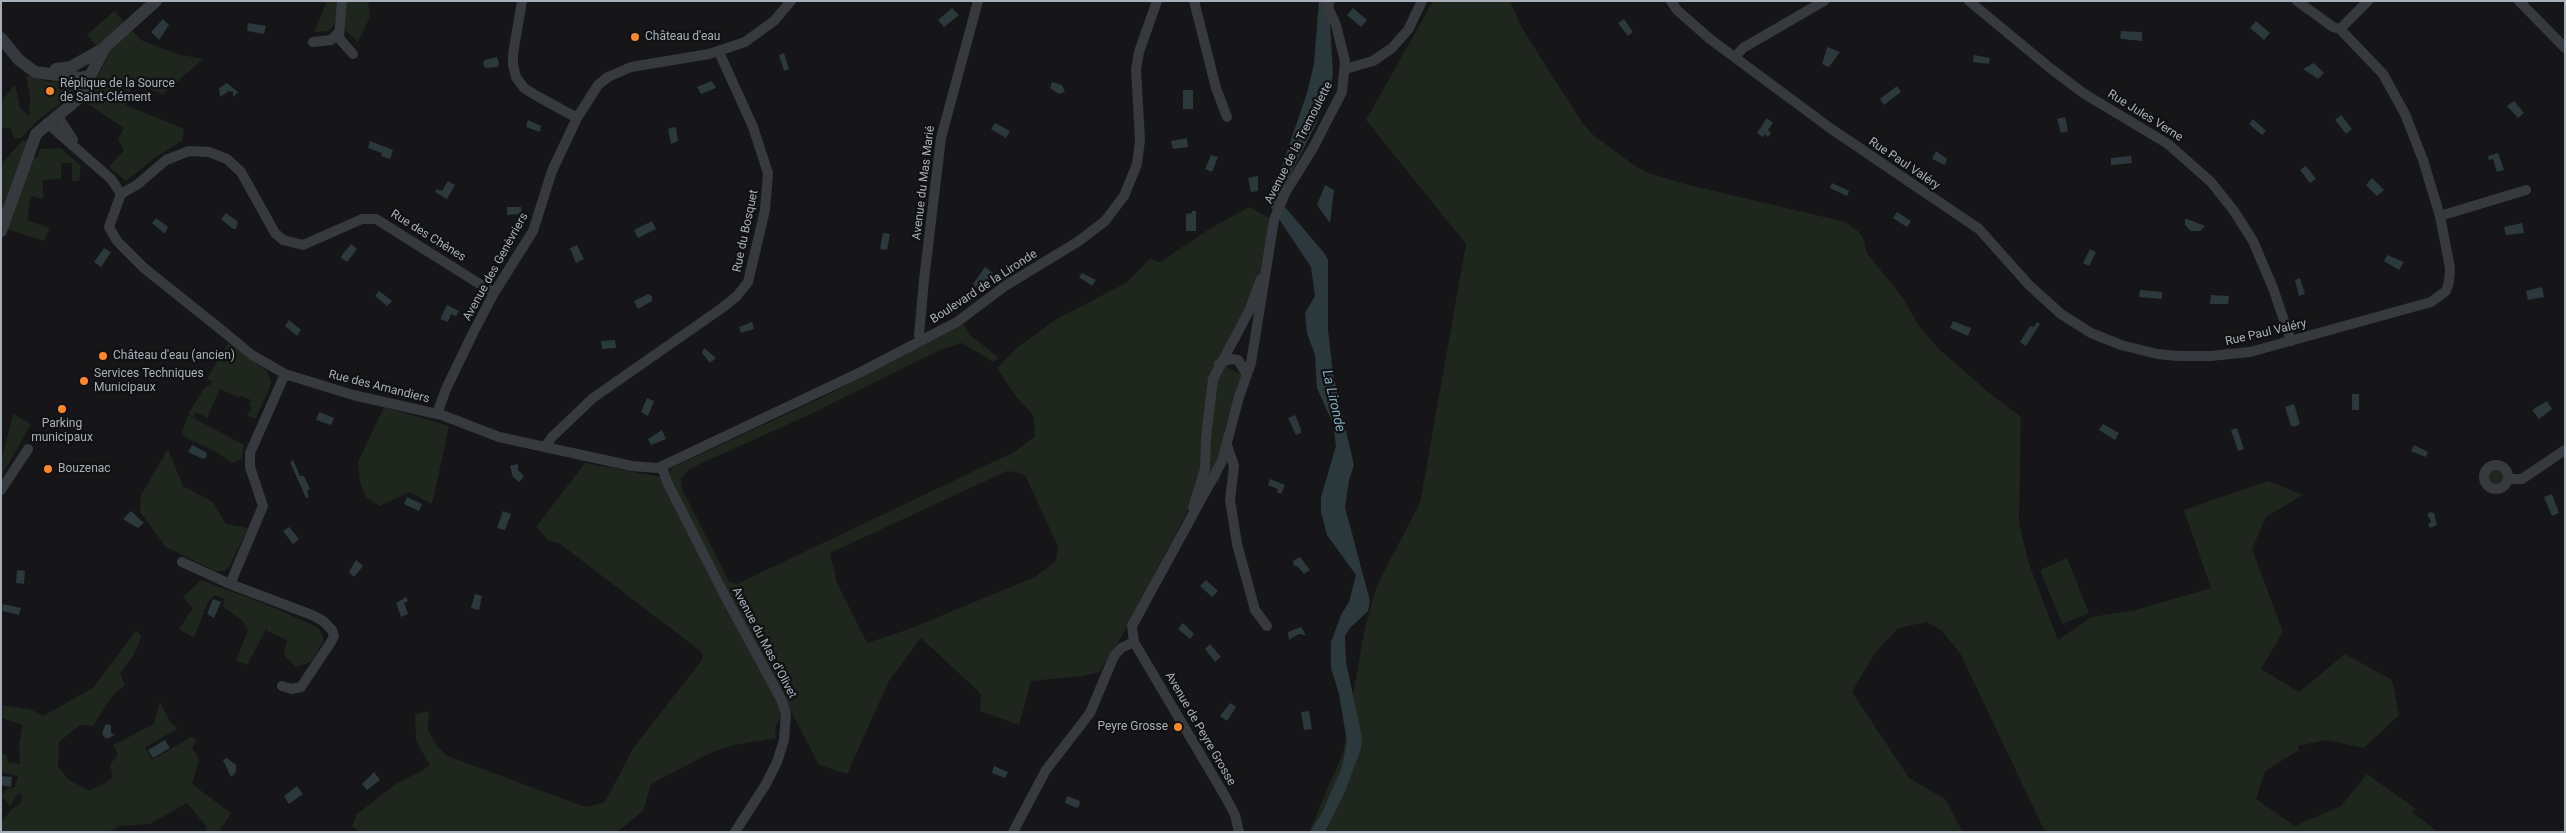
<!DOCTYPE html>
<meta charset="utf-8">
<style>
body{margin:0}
#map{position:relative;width:2566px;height:833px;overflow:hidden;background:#161618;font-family:Roboto,sans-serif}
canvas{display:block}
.frame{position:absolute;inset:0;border:2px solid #a7b0b9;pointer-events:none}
</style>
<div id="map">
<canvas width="2566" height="833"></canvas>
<div class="frame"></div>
</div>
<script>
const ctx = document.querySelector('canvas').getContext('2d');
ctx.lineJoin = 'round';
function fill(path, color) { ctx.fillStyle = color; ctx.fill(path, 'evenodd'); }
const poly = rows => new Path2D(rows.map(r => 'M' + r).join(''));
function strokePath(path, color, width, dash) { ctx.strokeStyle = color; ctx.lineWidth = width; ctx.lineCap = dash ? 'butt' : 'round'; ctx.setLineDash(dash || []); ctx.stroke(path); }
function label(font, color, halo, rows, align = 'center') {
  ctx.font = font + ' Roboto,sans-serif'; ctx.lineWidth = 4.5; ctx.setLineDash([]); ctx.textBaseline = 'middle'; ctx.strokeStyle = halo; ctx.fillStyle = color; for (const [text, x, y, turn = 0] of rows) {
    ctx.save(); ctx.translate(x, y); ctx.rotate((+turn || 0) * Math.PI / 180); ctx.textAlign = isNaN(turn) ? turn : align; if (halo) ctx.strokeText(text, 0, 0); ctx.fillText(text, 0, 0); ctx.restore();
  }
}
const green = poly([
 [327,1,338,1,335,24,328,31,314,32],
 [347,1,368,1,370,17,358,42,345,30],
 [1433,1,1510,1,1522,28,1581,121,1592,134,1635,166,1648,173,1685,184,1845,222,1859,232,1864,240,1866,252,1903,298,1919,326,1939,349,1989,393,2021,417,2019,523,2029,564,2058,640,2091,617,2136,610,2211,588,2184,510,2268,481,2303,495,2266,517,2252,549,2283,632,2261,669,2299,692,2345,654,2392,680,2399,715,2364,748,2326,740,2297,746,2299,750,2265,771,2256,799,2295,826,2341,806,2367,774,2416,809,2412,812,2438,832,2045,832,1960,653,1942,631,1927,622,1898,628,1874,654,1852,692,1909,778,1945,799,1963,832,1309,832,1343,753,1365,627,1377,585,1420,503,1466,244,1366,120],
 [114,11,141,40,176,54,203,59,163,94,133,83,126,105,184,129,182,141,156,157,126,181,109,167,124,150,118,139,124,128,85,102,107,58,87,35],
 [26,75,49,82,70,81,78,86,77,91,38,120,21,138,14,139,11,129,1,127,1,102,15,84,20,108,29,116,30,99],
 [23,140,28,143,5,212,1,210,1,164],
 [61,148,81,166,79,181,72,181,72,163,61,163,61,179,43,180,43,199,31,196,27,220,50,228,44,241,7,229,32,157,38,157,40,149],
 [1249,207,1274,220,1269,257,1220,364,1243,375,1224,431,1225,464,1219,481,1188,510,1125,631,1099,672,1083,676,1031,681,1019,725,980,711,981,695,977,690,921,638,889,681,847,774,819,765,669,477,671,468,821,398,964,324,970,335,999,358,994,362,962,343,940,350,813,413,689,469,681,479,682,489,729,582,737,584,1014,452,1035,436,1033,415,1014,394,997,368,1017,348,1055,320,1126,283,1150,259,1160,262,1211,228],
 [1007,471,1020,473,1026,477,1058,547,1056,561,1035,577,909,629,867,643,837,583,830,553],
 [228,343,267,371,271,382,269,390,255,419,247,415,252,408,249,406,251,400,241,396,240,398,220,389,207,418,196,412,194,417,188,414,203,390,213,382,207,379],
 [384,407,449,426,432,504,409,492,380,506,366,497,360,482,358,462],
 [13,414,31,424,1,477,1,461],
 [188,415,244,445,242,459,232,463,216,452,185,437,182,433],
 [168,449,183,486,213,502,226,524,248,528,229,567,224,571,215,571,166,547,140,512,141,495],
 [585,463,661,477,779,702,782,716,775,727,776,738,734,745,710,753,651,784,643,811,617,832,359,832,352,826,357,814,396,784,430,766,416,740,415,714,429,711,428,730,437,746,447,756,580,805,588,807,605,802,634,747,702,660,703,654,699,650,559,543,549,541,536,527],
 '2488 478a8 8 0 1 1 16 0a8 8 0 1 1-16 0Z',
 [2067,558,2089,613,2062,624,2040,570],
 [201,580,265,604,315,626,320,630,324,640,311,662,296,667,284,655,287,640,267,631,267,628,247,665,236,660,248,630,242,620,223,607,225,599,215,595,208,602,194,638,179,629,193,608,183,597],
 [136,631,141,635,140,641,132,658,120,673,125,685,113,695,93,726,80,725,59,742,58,766,68,779,89,791,103,784,113,777,110,765,118,754,113,745,154,724,160,702,171,723,178,728,145,748,152,760,191,737,197,740,192,747,199,760,192,784,231,813,219,832,205,832,206,826,187,803,150,824,120,826,110,832,1,832,1,822,12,809,19,805,23,796,18,793,10,806,1,796,7,789,15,787,18,776,1,772,1,753,7,756,8,762,20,764,19,745,23,725,2,718,3,705,32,710,43,716,93,688]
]);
const water = poly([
 [1319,1,1335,1,1330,24,1333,74,1330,89,1314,128,1280,194,1285,207,1325,254,1328,260,1328,330,1333,374,1354,465,1349,480,1345,507,1370,601,1368,611,1350,628,1345,636,1346,662,1362,738,1361,749,1344,794,1325,832,1310,832,1322,813,1342,767,1347,742,1339,694,1331,668,1331,642,1341,615,1349,602,1356,575,1327,535,1321,512,1321,497,1336,446,1333,424,1317,388,1315,355,1307,333,1305,313,1315,296,1311,267,1269,204,1307,93,1314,64],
 [952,8,959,15,944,27,938,20],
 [1353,8,1367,20,1361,27,1347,15],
 [163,19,169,25,159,40,151,32],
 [1624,19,1633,32,1628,36,1618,23],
 [2256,21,2270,33,2264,40,2250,28],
 [248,23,266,26,264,34,247,31],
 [2121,31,2142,32,2142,41,2122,39,2120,38],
 [1827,47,1840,52,1829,67,1822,64],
 [784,53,789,69,784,71,779,55],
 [1974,55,1990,58,1989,64,1973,62],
 [497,57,499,63,498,67,485,68,483,63,485,60],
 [2314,63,2324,73,2318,79,2303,69],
 [712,81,716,88,701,94,697,87],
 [1052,82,1062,85,1065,92,1059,94,1050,88],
 [227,83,238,92,233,97,233,92,229,91,220,97,219,88],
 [1897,86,1901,92,1884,105,1880,99],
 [1183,90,1193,90,1193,109,1183,109],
 [2514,101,2524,113,2518,118,2507,106],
 [2341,115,2352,129,2346,134,2335,120],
 [2065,117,2068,131,2061,133,2057,119],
 [1767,118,1773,123,1768,130,1771,133,1768,137,1765,134,1763,137,1757,133],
 [2253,119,2266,131,2262,135,2249,124],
 [528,120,541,126,540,132,526,127],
 [995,123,1010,131,1006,138,991,129],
 [674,127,676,128,678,141,671,144,668,129],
 [1187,138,1188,147,1173,149,1171,141],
 [370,141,393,150,390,159,381,156,382,153,368,148],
 [1936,151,1947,159,1945,165,1932,159],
 [2498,153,2504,170,2497,172,2493,159,2489,160,2488,156],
 [1211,155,1218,157,1212,172,1205,169],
 [2131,156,2132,163,2111,165,2111,158],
 [2306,166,2316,179,2310,183,2300,170],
 [1258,176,1258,191,1251,192,1248,178],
 [2372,178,2384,190,2377,196,2366,185],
 [448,181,455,185,447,199,435,192,437,189,442,191],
 [1832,183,1849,191,1847,196,1830,188],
 [1325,185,1334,190,1330,223,1317,205],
 [507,207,521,207,522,214,507,215],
 [1192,211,1196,211,1196,231,1186,231,1186,214,1192,213],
 [1897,212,1911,221,1907,227,1893,218],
 [226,213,238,222,236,229,233,229,221,219],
 [156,218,168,227,165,234,152,223],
 [2185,219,2187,219,2205,226,2200,231,2191,231,2185,225],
 [652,221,656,229,638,238,634,230],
 [2522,223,2524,233,2506,235,2504,227],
 [883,233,890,234,887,250,880,249],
 [351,244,357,249,347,262,341,258,342,255],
 [577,245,584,259,576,263,570,248],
 [104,248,111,252,101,267,94,262],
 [2090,249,2096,252,2089,266,2083,263],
 [2387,255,2404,262,2399,270,2384,261],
 [985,267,993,273,981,289,977,289,973,284],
 [1082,273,1096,280,1092,286,1079,277],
 [2300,278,2305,294,2299,296,2295,280],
 [2542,287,2544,297,2528,300,2526,291],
 [2140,290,2162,292,2162,299,2139,297],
 [379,291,392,301,387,306,375,296],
 [648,294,652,296,652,301,638,309,634,301],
 [2211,295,2229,296,2228,304,2210,304],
 [447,305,459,311,456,316,451,314,448,322,440,319],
 [289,320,301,330,297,336,285,326],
 [1953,321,1971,328,1968,336,1950,328],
 [752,322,754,329,741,333,739,327],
 [2037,322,2040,324,2026,346,2020,342,2030,326,2034,327],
 [615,340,616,348,602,349,601,341],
 [704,348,716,358,710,363,702,353],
 [2352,394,2359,394,2359,410,2352,410],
 [647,398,654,401,648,416,641,412],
 [2547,401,2552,409,2539,419,2532,410],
 [2294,404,2300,424,2294,427,2291,426,2285,407],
 [319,412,334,418,331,425,316,420],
 [1295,415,1301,429,1301,433,1296,435,1288,418],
 [2103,424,2119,433,2115,440,2099,430],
 [2237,428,2244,449,2238,451,2231,430],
 [662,430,666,439,651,445,648,439],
 [192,445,206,452,207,457,203,459,188,452],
 [2414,445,2428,452,2426,457,2411,451],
 [293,460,300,476,304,476,310,489,307,491,309,497,306,498,290,462],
 [518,464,518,470,524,476,519,482,513,477,510,466],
 [1270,479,1285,485,1281,494,1277,492,1278,489,1268,485],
 [2552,494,2559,513,2552,516,2544,497],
 [407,497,422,504,419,511,404,504],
 [131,511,144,523,138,528,123,519],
 [503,511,511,514,505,530,497,528],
 [2430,512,2434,513,2437,525,2430,528,2428,525,2431,521,2427,515],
 [289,527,299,539,293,544,283,531],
 [1300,557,1310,570,1304,574,1297,566,1294,566,1293,561],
 [356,560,363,566,354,577,349,572],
 [17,570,25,571,24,584,16,583],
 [1206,580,1218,591,1212,597,1200,586],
 [475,594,482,596,479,610,471,608],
 [406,597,408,601,404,603,408,614,401,617,396,603],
 [213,599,221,602,214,618,207,614],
 [3,604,21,608,19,615,2,611],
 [1183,623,1194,634,1190,639,1178,629],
 [1301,627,1306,635,1299,634,1289,640,1288,632],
 [1210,644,1221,657,1215,662,1205,649],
 [1230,703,1236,707,1227,721,1220,716],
 [1309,711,1312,729,1304,730,1301,712],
 [108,724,111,726,111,733,115,735,106,739,102,734,105,725],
 [165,740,170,748,153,758,148,750],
 [227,758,236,765,236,772,231,777,223,760],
 [994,766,1008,772,1005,778,992,773],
 [374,772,380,780,367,790,362,784],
 [1,776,12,777,11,787,1,785],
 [297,786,303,794,289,804,284,796],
 [1067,796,1080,801,1079,806,1077,808,1065,803]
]);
const minor = poly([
 [342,1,339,38,353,54],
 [522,1,513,54,513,65,516,77,524,88,537,96,577,118],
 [1194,1,1216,88,1227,117],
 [1671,1,1677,10,1710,39,1830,128,1979,229,2029,285,2061,314,2091,333,2121,345,2157,354,2178,356,2210,356,2250,352,2431,302,2446,291,2449,282,2450,268,2440,216,2423,160,2405,114,2383,74,2340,29],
 [1969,1,2050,68,2083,93,2168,144,2211,182,2234,211,2253,241,2273,288,2291,341],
 [2297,1,2333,27,2340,29,2368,1],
 [2519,1,2565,48],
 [313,42,331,40,339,32],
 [1735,57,1743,48,1824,1],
 [1345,69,1373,61,1392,48,1408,30,1422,1],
 [57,115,73,140],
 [47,123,111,179,121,194,138,184,166,160,189,151,209,152,227,159,241,172,275,233,283,240,303,245,362,219,376,219,494,293],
 [121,194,109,227,117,241,144,268,224,332,252,355,285,374,353,395,442,415,499,437,632,466,658,468,859,373,957,322,1005,286,1079,241,1105,221,1124,196,1137,164,1140,140,1136,69,1139,52,1157,1],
 [2440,216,2526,190],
 [921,341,919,335,924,280,941,138,978,1],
 [1219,364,1230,359,1238,360,1247,375],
 [437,414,446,389,473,333,494,293,533,231,552,171,577,118,598,85,608,77,631,67,709,54,745,42,774,21,791,1],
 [1227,445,1234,466,1230,500,1237,544,1255,610,1267,626],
 [545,447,552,437,593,398,722,308,737,296,748,282,765,210,768,173,753,127,719,52],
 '2484 477a12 12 0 1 1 24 0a12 12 0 1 1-24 0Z',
 [662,467,667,482,724,594,782,701,786,714,784,740,777,762,766,784,735,832],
 [2509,479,2522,479,2565,450],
 [1,490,28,449],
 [1193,508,1205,469,1206,438,1213,379,1249,311,1261,279],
 [182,562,230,584],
 [282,686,292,689,301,687,331,642,334,636,332,630,323,621,312,615,230,584,263,506,250,467,250,453,285,374],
 [1013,832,1046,770,1090,713,1114,656,1121,648,1134,642],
 [1239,832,1235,815,1225,796,1134,642,1132,626,1222,461,1239,397,1251,363,1274,220,1285,193,1313,148,1342,92,1345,61,1336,25,1325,1]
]);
const tertiary = poly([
 [1,38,19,60,35,72,80,78,90,76],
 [56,69,71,67,101,50],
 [1,231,36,134,79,98,105,47,156,1]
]);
const markers = [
 [635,37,5,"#fe8728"],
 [50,91,5,"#fe8728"],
 [103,356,5,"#fe8728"],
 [84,381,5,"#fe8728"],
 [62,409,5,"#fe8728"],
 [48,469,5,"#fe8728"],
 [1178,727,5,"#fe8728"]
];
const poiNames = [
 ["Château d'eau",645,37],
 ["Réplique de la Source",60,84],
 ["de Saint-Clément",60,98],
 ["Château d'eau (ancien)",113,356],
 ["Services Techniques",94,374],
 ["Municipaux",94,388],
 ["Parking",62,424,"center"],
 ["municipaux",62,438,"center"],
 ["Bouzenac",58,469],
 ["Peyre Grosse",1168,727,"right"]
];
const streetNames = [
 ["Rue Jules Verne",2145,116,32],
 ["Avenue de la Tremoulette",1299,143,-63],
 ["Rue Paul Valéry",1904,164,34],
 ["Avenue du Mas Marié",924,183,-83],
 ["Rue du Bosquet",746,231,-78],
 ["Rue des Chênes",428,236,32],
 ["Avenue des Genèvriers",496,267,-61],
 ["Boulevard de la Lironde",984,287,-33],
 ["Rue Paul Valéry",2266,333,-13],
 ["Rue des Amandiers",379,387,14],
 ["Avenue du Mas d'Olivet",764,643,62],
 ["Avenue de Peyre Grosse",1200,729,60]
];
const waterNames = [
 ["La Lironde",1333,401,77]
];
fill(green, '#1e261d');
fill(water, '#2b393d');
strokePath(minor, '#36393d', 10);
strokePath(tertiary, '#36393d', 12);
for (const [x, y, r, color] of markers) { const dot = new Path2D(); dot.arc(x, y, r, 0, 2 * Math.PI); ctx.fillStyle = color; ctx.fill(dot); strokePath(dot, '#111113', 2); }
label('12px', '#a7b0b9', '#111113', poiNames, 'left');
label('12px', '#a7b0b9', '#111113', streetNames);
label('italic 14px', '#7ba7b6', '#111113', waterNames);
</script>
